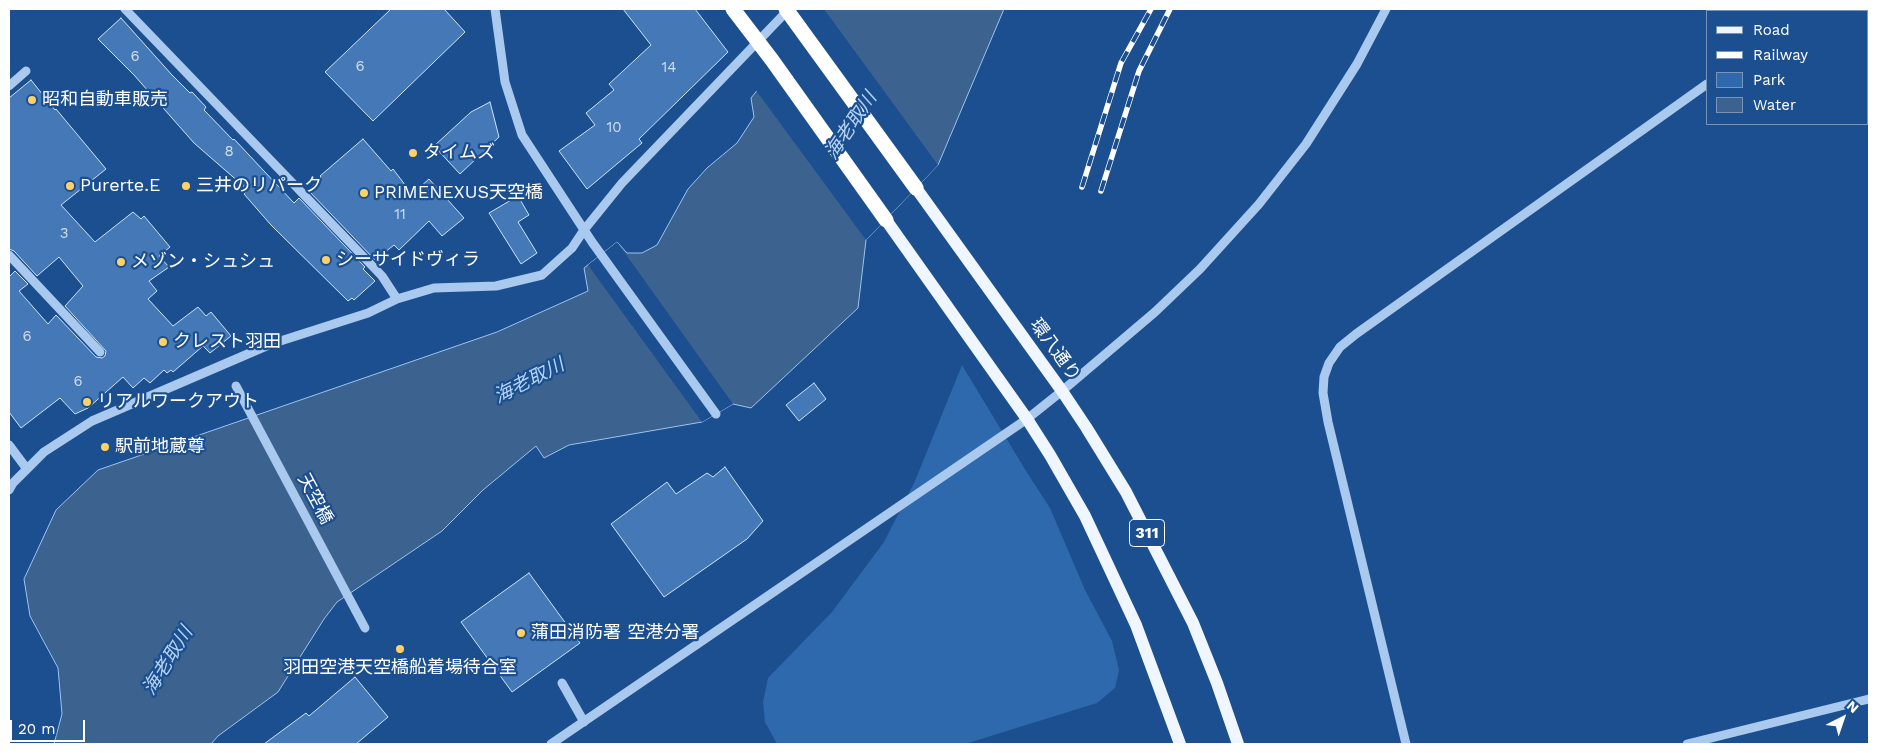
<!DOCTYPE html>
<meta charset="utf-8">
<style>
body{margin:0}
#map{position:relative;width:1878px;height:753px;overflow:hidden;background:#1b4f8f;font-family:"Work Sans",sans-serif}
canvas{display:block}
.frame{position:absolute;inset:0;border:10px solid #fff;pointer-events:none}
.legend{position:absolute;left:1706px;top:10px;width:162px;height:115px;box-sizing:border-box;background:#1b4f8f;border:1px solid #7695bc;margin:0;padding:6px 9px;list-style:none;font-size:15px;color:#fff}
.legend li{display:flex;align-items:center;gap:10px;height:25px}
.legend b{width:25px;border:1px solid #7695bc}
.north{position:absolute;left:1818px;top:693px;width:50px;height:50px;-webkit-text-stroke:4px #1b4f8f;paint-order:stroke;rotate:41deg;font-size:14px;font-weight:700;line-height:20px;text-align:center;color:#fff}
.north::after{content:'';display:block;margin:auto;width:18px;height:22px;background:#fff;clip-path:polygon(50% 0,100% 100%,50% 72%,0 100%)}
.scale{position:absolute;left:10px;top:720px;width:75px;height:22px;box-sizing:border-box;border:2px solid #fff;border-top:0;padding-left:6px;font-size:15px;line-height:18px;white-space:nowrap;color:#fff;-webkit-text-stroke:4px #1b4f8f;paint-order:stroke}
</style>
<div id="map">
<canvas width="1878" height="753"></canvas>
<div class="frame"></div>
<ul class="legend">
<li><b style="height:6px;background:#f0f6ff"></b>Road</li>
<li><b style="height:6px;background:#fff"></b>Railway</li>
<li><b style="height:14px;background:#2e69ad"></b>Park</li>
<li><b style="height:14px;background:#3c6290"></b>Water</li>
</ul>
<div class="north">N</div>
<div class="scale">20 m</div>
</div>
<script>
const ctx = document.querySelector('canvas').getContext('2d');
ctx.lineJoin = 'round';
function fill(path, color) { ctx.fillStyle = color; ctx.fill(path, 'evenodd'); }
const poly = rows => new Path2D(rows.map(r => 'M' + r).join(''));
function strokePath(path, color, width, dash) { ctx.strokeStyle = color; ctx.lineWidth = width; ctx.lineCap = dash ? 'butt' : 'round'; ctx.setLineDash(dash || []); ctx.stroke(path); }
function label(font, color, halo, rows, align = 'center') {
  ctx.font = font + ' "Work Sans","Noto Sans JP",sans-serif'; ctx.lineWidth = 4.5; ctx.setLineDash([]); ctx.textBaseline = 'middle'; ctx.strokeStyle = halo; ctx.fillStyle = color; for (const [text, x, y, turn = 0] of rows) {
    ctx.save(); ctx.translate(x, y); ctx.rotate((+turn || 0) * Math.PI / 180); ctx.textAlign = isNaN(turn) ? turn : align; if (halo) ctx.strokeText(text, 0, 0); ctx.fillText(text, 0, 0); ctx.restore();
  }
}
const green = poly([
 [962,365,1026,471,1050,508,1085,590,1112,641,1119,670,1115,688,1097,703,965,744,777,744,765,722,763,702,768,678,832,612,884,542,915,481]
]);
const water = poly([
 [823,9,1004,9,938,165,866,240,858,308,751,408,733,404,702,422,569,445,544,458,536,446,483,490,442,531,337,602,324,619,278,692,218,736,211,744,54,744,62,714,58,668,30,616,24,579,56,510,98,470,497,332,588,291,584,268,617,242,627,253,642,253,657,245,688,189,707,168,737,143,754,117,751,98,823,9]
]);
const pier = poly([
 [820,9,824,9,938,165,866,240,755,89],
 [617,242,733,404,702,422,588,265]
]);
const building = poly([
 [391,9,444,9,465,32,373,121,325,72,391,9],
 [623,9,695,9,728,52,639,139,642,143,587,189,559,151,595,125,586,113,614,90,609,84,651,45,623,9],
 [121,18,172,75,190,93,192,92,206,107,204,110,233,140,234,139,294,203,299,198,365,267,363,269,375,281,354,300,352,298,348,301,271,225,244,194,248,190,194,143,134,75,98,39,121,18],
 [31,80,55,110,56,109,106,169,61,205,95,242,133,212,141,219,144,216,170,247,159,256,169,267,149,281,157,291,148,299,173,326,198,307,206,316,211,312,231,336,210,353,203,346,173,372,171,370,167,373,164,370,150,383,144,378,133,388,123,377,88,408,75,414,60,398,21,428,9,412,9,277,15,271,28,284,19,291,48,324,56,315,96,357,102,358,105,356,106,351,65,306,83,286,59,257,37,276,14,251,9,249,9,98,31,80],
 [490,102,499,137,460,174,434,146,471,112,490,102],
 [363,139,391,171,393,169,412,194,429,179,464,218,442,236,429,221,399,250,394,245,375,260,308,190,321,177,320,176,363,139],
 [518,196,529,215,518,222,537,253,521,264,489,213,518,196],
 [814,383,826,399,799,421,786,405,814,383],
 [725,467,763,521,747,539,664,597,611,524,667,482,676,494,707,473,713,477,725,467],
 [529,573,580,643,512,692,461,622,529,573],
 [355,677,388,717,356,744,264,744,306,713,309,716,355,677]
]);
const minor = poly([
 [125,9,382,276,397,299],
 [495,9,505,82,522,135,592,242,716,414],
 [1808,11,1812,9],
 [9,86,26,71],
 [9,255,100,352],
 [236,386,365,628],
 [9,445,27,469],
 [9,490,13,483,44,452,92,421,271,344,368,313,397,299,434,288,496,286,542,275,572,248,584,230,622,183,789,9],
 [562,683,584,722],
 [551,744,1027,419,1062,391,1155,312,1200,269,1259,204,1306,144,1357,64,1386,9],
 [1406,744,1328,422,1323,393,1324,377,1329,363,1340,347,1356,334,1707,84],
 [1687,744,1869,699]
]);
const major = poly([
 [916,188,1062,391,1086,427,1126,492,1193,623,1217,683,1238,744],
 [886,220,1027,419,1050,455,1085,516,1136,625,1180,744]
]);
const highway = poly([
 [733,9,772,60,886,220],
 [786,9,916,188]
]);
const rail = poly([
 [1082,187,1121,63,1151,9],
 [1101,191,1139,71,1170,9]
]);
const markers = [
 [32,100,5,"#ffd166"],
 [413,153,5,"#ffd166"],
 [70,186,5,"#ffd166"],
 [186,186,5,"#ffd166"],
 [364,193,5,"#ffd166"],
 [326,260,5,"#ffd166"],
 [121,262,5,"#ffd166"],
 [163,342,5,"#ffd166"],
 [87,402,5,"#ffd166"],
 [105,447,5,"#ffd166"],
 [521,633,5,"#ffd166"],
 [400,649,5,"#ffd166"]
];
const numberNames = [
 ["6",135,57],
 ["6",360,67],
 ["14",669,68],
 ["10",614,128],
 ["8",229,152],
 ["11",400,215],
 ["3",64,234],
 ["6",27,337],
 ["6",78,382]
];
const shields = [
 [1147,533,35]
];
const shieldNames = [
 ["311",1147,533]
];
const poiNames = [
 ["昭和自動車販売",42,100],
 ["タイムズ",423,153],
 ["Purerte.E",80,186],
 ["三井のリパーク",196,186],
 ["PRIMENEXUS天空橋",374,193],
 ["シーサイドヴィラ",336,260],
 ["メゾン・シュシュ",131,262],
 ["クレスト羽田",173,342],
 ["リアルワークアウト",97,402],
 ["駅前地蔵尊",115,447],
 ["蒲田消防署 空港分署",531,633],
 ["羽田空港天空橋船着場待合室",400,668,"center"]
];
const streetNames = [
 ["環八通り",1055,350,54],
 ["天空橋",315,499,62]
];
const waterNames = [
 ["海老取川",851,126,-56],
 ["海老取川",529,381,-27],
 ["海老取川",168,661,-58]
];
fill(green, '#2e69ad');
fill(water, '#3c6290');
strokePath(water, '#9cc4f0', 1);
fill(pier, '#1b4f8f');
fill(building, '#4478b7');
strokePath(building, '#cfe3fa', 1);
strokePath(minor, '#a9c9ee', 9);
strokePath(major, '#f0f6ff', 12);
strokePath(highway, '#fff', 15);
strokePath(rail, '#fff', 5.5);
strokePath(rail, '#1b4f8f', 4, [11]);
for (const [x, y, r, color] of markers) { const dot = new Path2D(); dot.arc(x, y, r, 0, 2 * Math.PI); ctx.fillStyle = color; ctx.fill(dot); strokePath(dot, '#1b4f8f', 2); }
label('15px', '#d0dded', null, numberNames);
for (const [x, y, w] of shields) { const box = new Path2D(); box.roundRect(x - w / 2, y - 13.5, w, 27, 4); ctx.fillStyle = '#1b4f8f'; ctx.fill(box); strokePath(box, '#fff', 1); }
label('bold 16px', '#fff', null, shieldNames);
label('18px', '#fff', '#1b4f8f', poiNames, 'left');
label('18px', '#fff', '#1b4f8f', streetNames);
label('italic 19px', '#b5d3f5', '#1b4f8f', waterNames);
</script>
